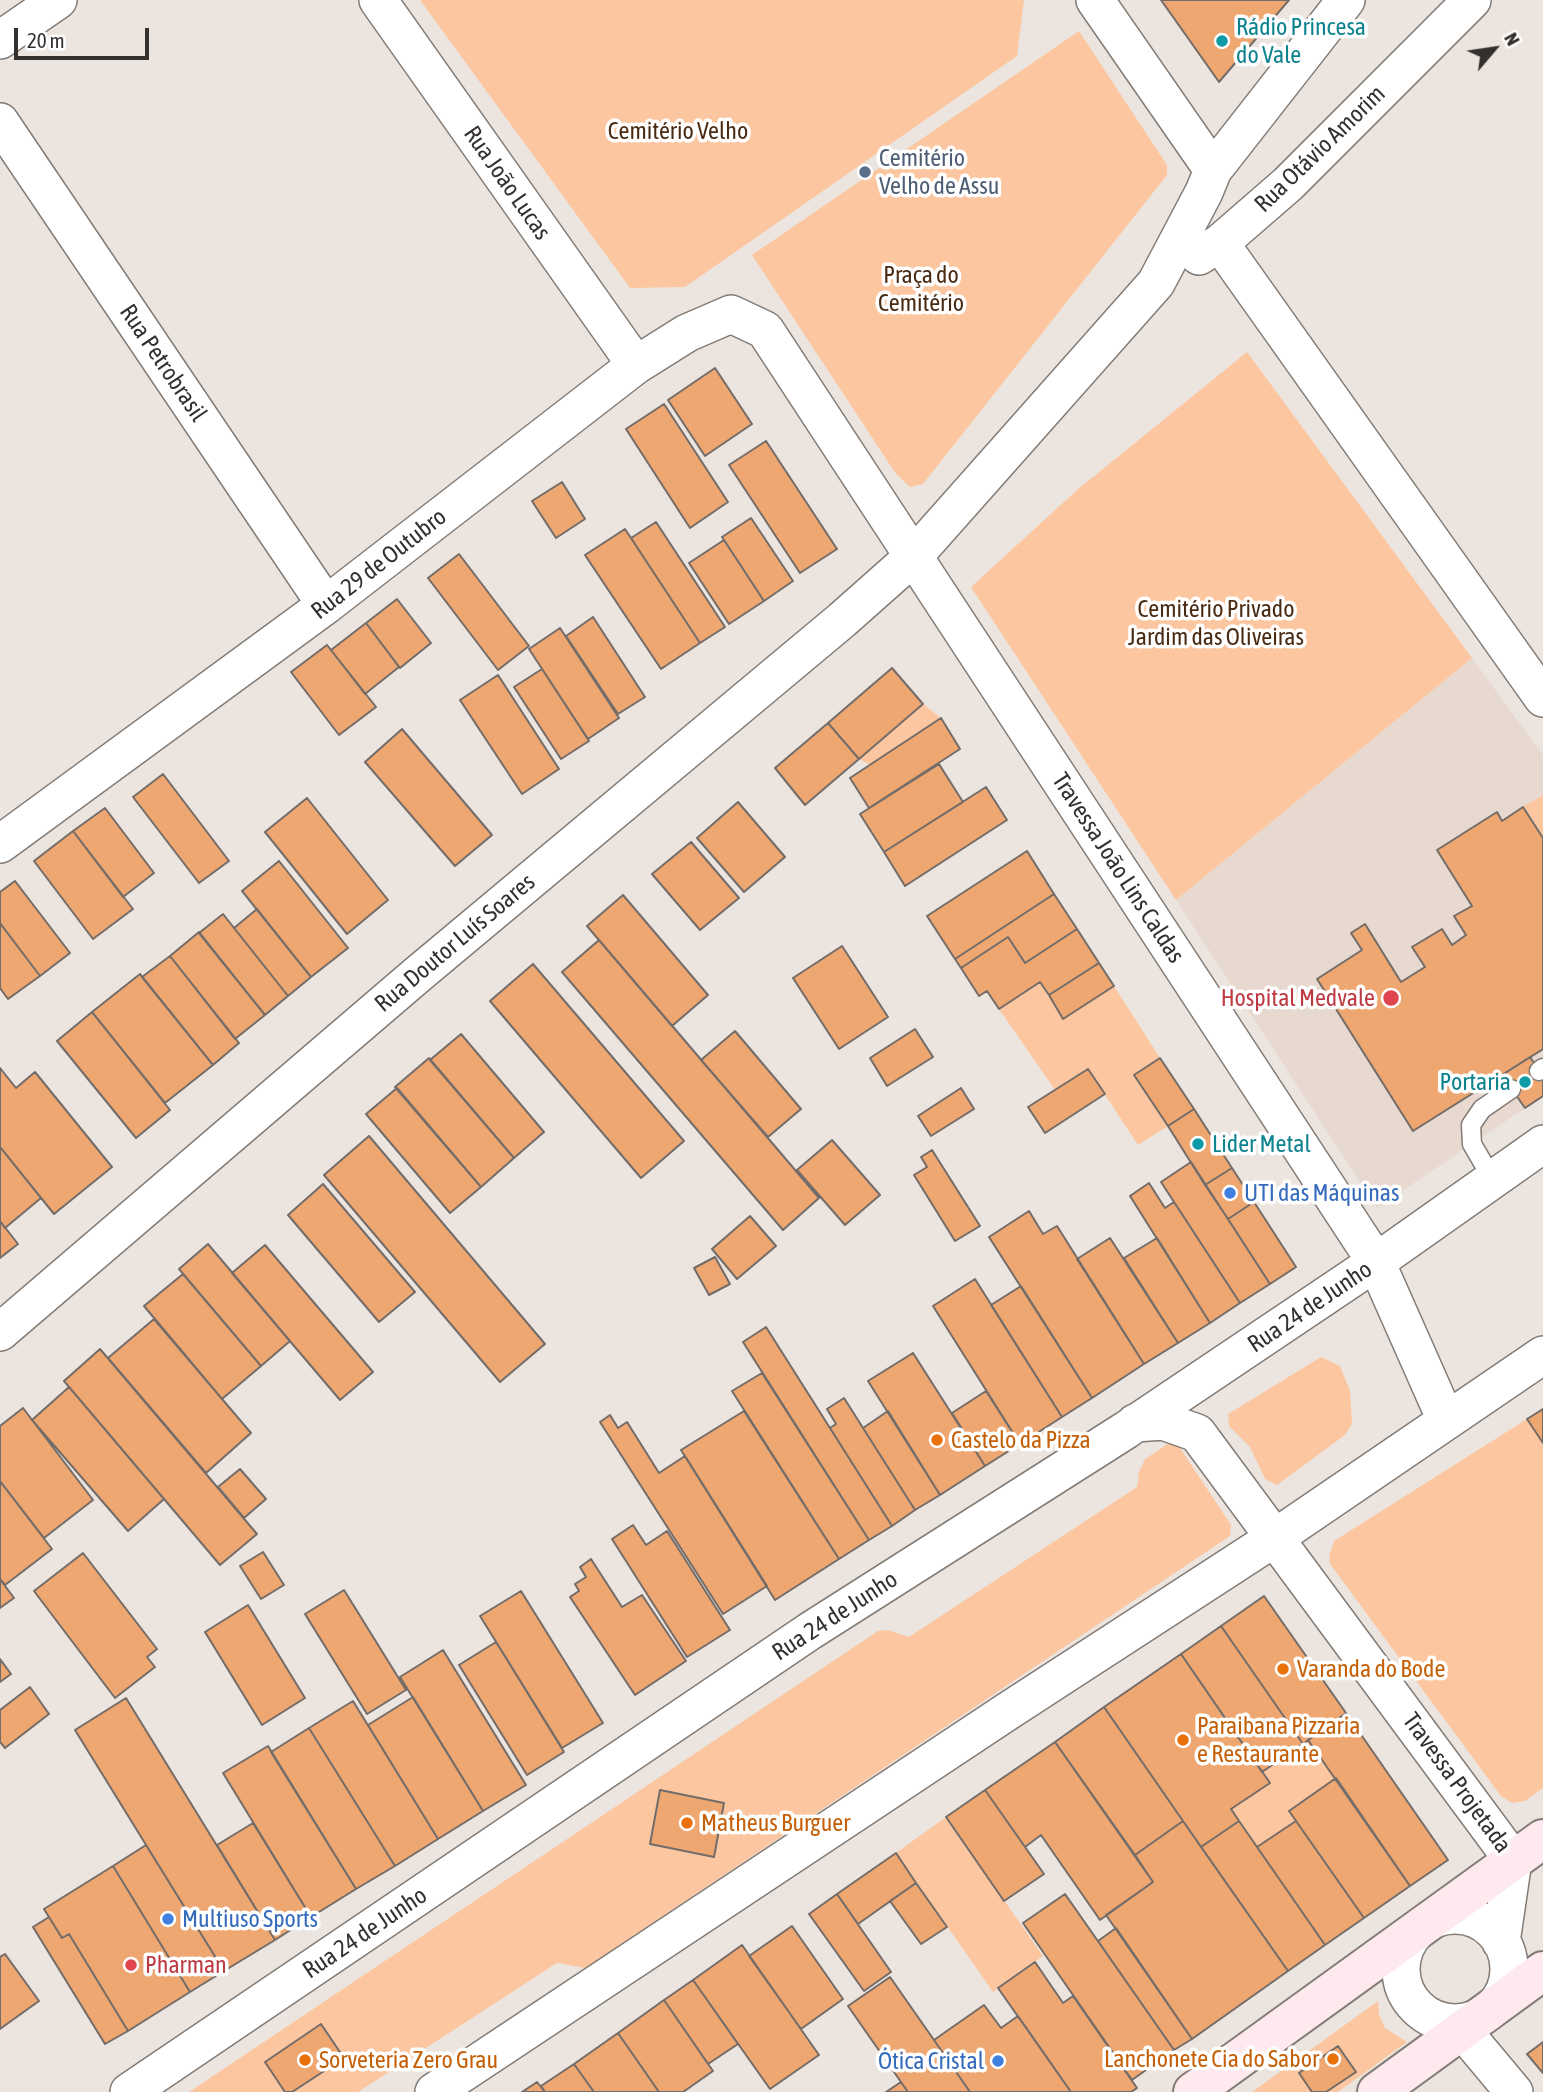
<!DOCTYPE html>
<meta charset="utf-8">
<style>
body{margin:0}
#map{position:relative;width:1543px;height:2092px;overflow:hidden;background:#ece5df;font-family:"Asap Condensed",sans-serif}
canvas{display:block}
.north{position:absolute;left:1459px;top:14px;width:70px;height:70px;-webkit-text-stroke:5px #fff;paint-order:stroke;rotate:61deg;font-size:19px;font-weight:700;line-height:28px;text-align:center;color:#33302e}
.north::after{content:'';display:block;margin:auto;width:24px;height:32px;background:#33302e;clip-path:polygon(50% 0,100% 100%,50% 72%,0 100%)}
.scale{position:absolute;left:14px;top:28px;width:135px;height:32px;box-sizing:border-box;border:4px solid #33302e;border-top:0;padding-left:9px;font-size:21px;line-height:24px;white-space:nowrap;color:#33302e;-webkit-text-stroke:5px #fff;paint-order:stroke}
</style>
<div id="map">
<canvas width="1543" height="2092"></canvas>
<div class="north">N</div>
<div class="scale">20 m</div>
</div>
<script>
const ctx = document.querySelector('canvas').getContext('2d');
ctx.lineJoin = 'round';
function fill(path, color) { ctx.fillStyle = color; ctx.fill(path, 'evenodd'); }
const poly = rows => new Path2D(rows.map(r => 'M' + r).join(''));
function strokePath(path, color, width, dash) { ctx.strokeStyle = color; ctx.lineWidth = width; ctx.lineCap = dash ? 'butt' : 'round'; ctx.setLineDash(dash || []); ctx.stroke(path); }
function label(font, color, halo, rows, align = 'center') {
  ctx.font = font + ' "Asap Condensed",sans-serif'; ctx.lineWidth = 7; ctx.setLineDash([]); ctx.textBaseline = 'middle'; ctx.strokeStyle = halo; ctx.fillStyle = color; for (const [text, x, y, turn = 0] of rows) {
    ctx.save(); ctx.translate(x, y); ctx.rotate((+turn || 0) * Math.PI / 180); ctx.textAlign = isNaN(turn) ? turn : align; if (halo) ctx.strokeText(text, 0, 0); ctx.fillText(text, 0, 0); ctx.restore();
  }
}
const built = poly([
 [1472,658,1543,755,1543,1096,1377,1208,1176,900]
]);
const green = poly([
 [420,0,1024,0,1017,56,685,287,630,288],
 [1079,31,1167,165,1167,175,923,484,910,487,896,474,752,255],
 [1247,352,1472,658,1176,900,971,587,1077,490],
 [923,704,941,718,870,765,859,759],
 [1543,795,1543,838,1523,807],
 [1040,982,1063,1019,1114,986,1160,1058,1134,1075,1168,1126,1138,1145,1088,1069,1055,1090,999,1009],
 [1321,1357,1340,1366,1350,1391,1352,1424,1345,1435,1277,1485,1265,1479,1250,1447,1229,1426,1228,1414],
 [1527,1419,1543,1443,1543,1788,1525,1801,1512,1803,1501,1796,1330,1564,1329,1556,1334,1541],
 [1169,1443,1178,1445,1231,1525,1230,1536,585,1968,557,1963,358,2092,189,2092,878,1631,888,1630,909,1637,1137,1487,1139,1472,1145,1459],
 [1308,1740,1336,1778,1296,1821,1257,1847,1231,1809,1270,1783,1262,1772],
 [946,1817,1043,1956,993,1992,896,1853],
 [1378,2001,1379,2014,1385,2028,1407,2042,1338,2092,1252,2092]
]);
const building = poly([
 [1161,0,1289,0,1219,82,1161,0],
 [715,368,752,424,705,456,668,400,715,368],
 [664,404,728,502,690,528,626,429,664,404],
 [766,441,837,549,800,573,729,465,766,441],
 [562,482,585,519,556,538,532,501,562,482],
 [751,518,793,581,764,601,722,537,751,518],
 [656,522,725,627,700,643,631,538,656,522],
 [625,529,700,643,661,669,585,555,625,529],
 [724,540,764,601,729,624,689,563,724,540],
 [459,554,529,646,498,670,428,578,459,554],
 [397,599,431,643,400,668,366,623,397,599],
 [593,617,645,697,618,714,566,636,593,617],
 [366,623,399,667,365,694,331,650,366,623],
 [560,628,619,718,588,739,529,649,560,628],
 [327,645,376,707,339,735,291,672,327,645],
 [892,668,923,704,859,759,828,723,892,668],
 [542,669,589,741,561,759,514,687,542,669],
 [498,675,559,769,522,794,460,700,498,675],
 [941,718,960,749,869,808,850,778,941,718],
 [828,723,859,759,805,805,775,768,828,723],
 [402,729,492,835,455,866,365,762,402,729],
 [939,764,963,802,884,852,860,814,939,764],
 [163,774,229,861,199,883,133,797,163,774],
 [986,787,1007,820,905,886,884,852,986,787],
 [307,798,388,900,347,934,265,832,307,798],
 [738,802,785,857,744,892,697,838,738,802],
 [1523,807,1543,838,1543,1049,1413,1131,1317,979,1362,950,1351,933,1365,924,1401,982,1425,967,1412,947,1442,929,1452,945,1466,935,1454,916,1472,906,1437,850,1497,812,1502,821,1523,807],
 [105,808,154,873,123,897,73,831,105,808],
 [73,831,133,909,93,939,34,861,73,831],
 [691,842,739,898,700,930,652,874,691,842],
 [1027,851,1054,894,955,959,927,916,1027,851],
 [279,861,348,948,311,977,242,891,279,861],
 [15,881,70,953,40,976,0,923,0,892,15,881],
 [1054,894,1077,929,1025,963,1008,937,961,968,955,959,1054,894],
 [623,895,708,995,672,1026,587,926,623,895],
 [257,909,311,977,288,996,234,928,257,909],
 [223,914,288,996,265,1015,199,933,223,914],
 [0,923,40,976,8,999,0,988,0,923],
 [1077,929,1099,963,1049,995,1040,982,999,1009,987,991,979,996,961,968,1008,937,1025,963,1077,929],
 [199,932,265,1015,235,1039,170,956,199,932],
 [599,940,819,1198,783,1230,562,972,599,940],
 [842,946,888,1017,839,1049,793,978,842,946],
 [170,956,239,1043,213,1065,142,977,170,956],
 [1099,963,1114,986,1063,1019,1049,995,1099,963],
 [533,964,684,1141,641,1178,490,1001,533,964],
 [140,974,213,1065,165,1103,92,1012,140,974],
 [92,1012,170,1110,136,1138,57,1041,92,1012],
 [915,1029,933,1057,887,1086,870,1058,915,1029],
 [735,1031,801,1109,768,1137,701,1060,735,1031],
 [461,1034,544,1132,514,1158,430,1060,461,1034],
 [1530,1057,1543,1076,1543,1096,1525,1108,1502,1075,1530,1057],
 [429,1058,514,1158,481,1187,395,1087,429,1058],
 [1160,1058,1194,1109,1168,1126,1134,1075,1160,1058],
 [0,1068,16,1088,35,1072,112,1167,54,1214,0,1147,0,1068],
 [1088,1069,1105,1094,1045,1133,1028,1107,1088,1069],
 [397,1088,481,1187,450,1213,366,1114,397,1088],
 [961,1088,974,1109,931,1136,918,1116,961,1088],
 [1194,1109,1232,1168,1205,1185,1168,1126,1194,1109],
 [369,1136,545,1344,500,1382,324,1175,369,1136],
 [832,1140,880,1195,845,1225,797,1170,832,1140],
 [0,1147,41,1198,5,1228,0,1221,0,1147],
 [932,1150,980,1226,955,1241,914,1175,927,1167,921,1157,932,1150],
 [1191,1162,1270,1284,1240,1303,1161,1182,1191,1162],
 [1232,1168,1254,1202,1228,1219,1205,1185,1232,1168],
 [1149,1183,1165,1208,1174,1202,1240,1303,1210,1323,1130,1196,1149,1183],
 [323,1184,415,1292,379,1322,288,1215,323,1184],
 [1254,1202,1296,1267,1270,1284,1228,1219,1254,1202],
 [1029,1211,1043,1234,1057,1226,1144,1364,1092,1398,989,1237,1029,1211],
 [750,1216,776,1246,737,1279,712,1249,750,1216],
 [0,1221,18,1244,0,1258,0,1221],
 [1110,1238,1178,1343,1144,1364,1077,1259,1110,1238],
 [1157,1238,1210,1323,1178,1343,1124,1258,1157,1238],
 [208,1244,290,1341,261,1366,179,1269,208,1244],
 [265,1245,373,1372,340,1400,232,1273,265,1245],
 [715,1257,730,1284,709,1295,694,1268,715,1257],
 [183,1274,261,1366,222,1399,144,1306,183,1274],
 [975,1279,1062,1417,1020,1444,933,1306,975,1279],
 [1021,1286,1092,1398,1062,1417,991,1305,1021,1286],
 [154,1319,251,1433,206,1473,108,1358,154,1319],
 [766,1327,892,1526,869,1540,743,1342,766,1327],
 [100,1349,257,1534,220,1565,64,1381,100,1349],
 [913,1353,985,1466,940,1495,868,1381,913,1353],
 [762,1373,869,1540,839,1559,732,1391,762,1373],
 [69,1387,164,1499,128,1531,32,1420,69,1387],
 [986,1391,1020,1444,985,1466,952,1413,986,1391],
 [844,1398,915,1510,892,1526,830,1428,836,1424,827,1409,844,1398],
 [23,1408,93,1500,44,1538,0,1481,0,1426,23,1408],
 [1543,1409,1543,1443,1527,1419,1543,1409],
 [744,1411,839,1559,775,1600,681,1450,744,1411],
 [888,1411,940,1495,915,1510,863,1428,888,1411],
 [610,1415,618,1428,627,1422,659,1473,685,1456,767,1586,723,1614,600,1422,610,1415],
 [240,1469,266,1499,244,1518,218,1487,240,1469],
 [0,1481,52,1549,5,1585,0,1579,0,1481],
 [633,1525,646,1545,667,1531,730,1630,687,1657,612,1539,633,1525],
 [263,1552,284,1585,261,1599,240,1566,263,1552],
 [83,1553,157,1649,147,1657,155,1667,115,1698,34,1591,83,1553],
 [591,1559,622,1607,642,1595,686,1661,635,1695,570,1597,579,1591,575,1584,586,1577,580,1567,591,1559],
 [0,1579,14,1598,0,1608,0,1579],
 [344,1590,406,1690,367,1714,305,1614,344,1590],
 [521,1591,603,1723,562,1748,480,1616,521,1591],
 [1264,1596,1346,1713,1303,1744,1221,1626,1264,1596],
 [248,1605,305,1698,262,1725,205,1632,248,1605],
 [1221,1626,1303,1744,1262,1772,1181,1654,1221,1626],
 [496,1642,564,1752,527,1775,459,1665,496,1642],
 [443,1650,526,1785,483,1811,400,1677,443,1650],
 [1181,1654,1270,1783,1231,1809,1239,1821,1201,1847,1104,1707,1181,1654],
 [0,1659,11,1674,0,1682,0,1659],
 [30,1687,49,1714,5,1748,0,1742,0,1710,30,1687],
 [413,1697,483,1811,438,1839,368,1725,413,1697],
 [126,1698,275,1940,224,1971,75,1730,126,1698],
 [353,1701,438,1839,395,1866,309,1728,353,1701],
 [1104,1707,1183,1821,1135,1855,1055,1742,1104,1707],
 [1346,1713,1448,1860,1410,1886,1308,1740,1346,1713],
 [309,1728,395,1866,356,1889,271,1752,309,1728],
 [1055,1742,1153,1882,1100,1920,1041,1835,1025,1847,985,1790,1055,1742],
 [268,1746,356,1889,311,1917,223,1773,268,1746],
 [1336,1778,1410,1886,1364,1918,1289,1811,1336,1778],
 [660,1790,724,1803,714,1857,650,1844,660,1790],
 [985,1790,1044,1874,1004,1901,946,1817,985,1790],
 [1183,1821,1288,1971,1192,2039,1106,1915,1153,1882,1135,1855,1183,1821],
 [1239,1821,1325,1945,1288,1971,1201,1847,1239,1821],
 [1296,1821,1364,1918,1325,1945,1257,1847,1296,1821],
 [253,1823,311,1917,275,1940,217,1845,253,1823],
 [146,1845,224,1971,190,1992,113,1866,146,1845],
 [896,1853,916,1883,858,1924,837,1894,896,1853],
 [113,1866,190,1992,128,2031,69,1934,62,1938,44,1909,113,1866],
 [916,1883,947,1927,921,1944,890,1901,916,1883],
 [837,1894,891,1972,864,1991,809,1914,837,1894],
 [1065,1894,1174,2050,1132,2080,1023,1923,1065,1894],
 [49,1917,62,1938,69,1934,128,2031,105,2044,33,1927,49,1917],
 [792,1926,843,1999,801,2029,749,1956,792,1926],
 [1116,1928,1192,2039,1174,2050,1098,1941,1116,1928],
 [742,1945,819,2055,770,2089,693,1980,742,1945],
 [5,1954,39,2001,0,2029,0,1957,5,1954],
 [1035,1962,1063,2003,1073,1996,1137,2088,1131,2092,1071,2092,998,1988,1035,1962],
 [890,1977,934,2040,970,2092,908,2092,901,2082,848,2006,890,1977],
 [693,1980,738,2044,708,2064,664,2000,693,1980],
 [664,2000,713,2071,683,2092,659,2092,618,2033,664,2000],
 [984,2005,1001,2028,1018,2016,1071,2092,970,2092,934,2040,984,2005],
 [321,2024,344,2058,292,2092,285,2092,265,2062,321,2024],
 [618,2033,659,2092,594,2092,574,2064,618,2033],
 [1543,2042,1543,2073,1527,2054,1543,2042],
 [1338,2046,1356,2072,1326,2092,1312,2092,1299,2073,1338,2046],
 [574,2064,594,2092,545,2092,541,2086,574,2064],
 [537,2082,545,2092,522,2092,537,2082],
 [901,2082,908,2092,886,2092,901,2082]
]);
const lane = poly([
 [1539,1071,1543,1068],
 [1493,1180,1472,1144,1471,1125,1482,1109,1511,1089]
]);
const street = poly([
 [378,0,636,365],
 [1095,0,1213,170],
 [0,40,58,0],
 [0,122,326,605],
 [1220,243,1543,698],
 [1199,256,1220,243,1288,184,1472,0],
 [0,844,326,605,636,365,687,333,731,314,765,330,1376,1262,1446,1420],
 [0,1332,417,975,842,620,913,557,1156,283,1204,192,1213,170,1346,0],
 [1135,1423,1163,1421,1197,1433,1513,1860,1501,1942],
 '1401 1969a54 54 0 1 1 108 0a54 54 0 1 1-108 0Z',
 [1463,2031,1514,2092],
 [129,2092,810,1631,1126,1430,1376,1262,1543,1144],
 [434,2092,1008,1711,1276,1537,1543,1355]
]);
const secondary = poly([
 [1193,2092,1543,1839],
 [1377,2092,1543,1971]
]);
const markers = [
 [1222,41,7,"#0f9aa8"],
 [865,172,7,"#5c6f8a"],
 [1391,998,9,"#e0444e"],
 [1525,1082,7,"#0f9aa8"],
 [1198,1144,7,"#0f9aa8"],
 [1230,1193,7,"#3f7fe0"],
 [937,1440,7,"#e8710a"],
 [1283,1669,7,"#e8710a"],
 [1183,1740,7,"#e8710a"],
 [687,1823,7,"#e8710a"],
 [168,1919,7,"#3f7fe0"],
 [131,1965,7,"#e0444e"],
 [1333,2059,7,"#e8710a"],
 [305,2060,7,"#e8710a"],
 [998,2061,7,"#3f7fe0"]
];
const cultureNames = [
 ["Rádio Princesa",1236,27],
 ["do Vale",1236,55],
 ["Portaria",1511,1082,"right"],
 ["Lider Metal",1212,1144]
];
const parkNames = [
 ["Cemitério Velho",678,131],
 ["Praça do",921,275],
 ["Cemitério",921,303],
 ["Cemitério Privado",1216,609],
 ["Jardim das Oliveiras",1216,637]
];
const streetNames = [
 ["Rua Otávio Amorim",1320,149,-44],
 ["Rua João Lucas",507,183,55],
 ["Rua Petrobrasil",163,363,56],
 ["Rua 29 de Outubro",379,564,-38],
 ["Travessa João Lins Caldas",1118,868,57],
 ["Rua Doutor Luís Soares",455,943,-40],
 ["Rua 24 de Junho",1310,1307,-34],
 ["Rua 24 de Junho",835,1616,-33],
 ["Travessa Projetada",1457,1783,54],
 ["Rua 24 de Junho",365,1933,-34]
];
const serviceNames = [
 ["Cemitério",879,158],
 ["Velho de Assu",879,186]
];
const healthNames = [
 ["Hospital Medvale",1375,998],
 ["Pharman",145,1965,"left"]
];
const shopNames = [
 ["UTI das Máquinas",1244,1193],
 ["Multiuso Sports",182,1919],
 ["Ótica Cristal",984,2061,"right"]
];
const foodNames = [
 ["Castelo da Pizza",951,1440],
 ["Varanda do Bode",1297,1669],
 ["Paraibana Pizzaria",1197,1726],
 ["e Restaurante",1197,1754],
 ["Matheus Burguer",701,1823],
 ["Lanchonete Cia do Sabor",1319,2059,"right"],
 ["Sorveteria Zero Grau",319,2060]
];
fill(built, '#e7d9cf');
fill(green, '#fcc7a0');
fill(building, '#efa771');
strokePath(building, '#736c68', 2);
strokePath(lane, '#827b76', 21);
strokePath(street, '#827b76', 40);
strokePath(secondary, '#827b76', 42);
strokePath(lane, '#fff', 18);
strokePath(street, '#fff', 37);
strokePath(secondary, '#fde9ee', 38);
for (const [x, y, r, color] of markers) { const dot = new Path2D(); dot.arc(x, y, r, 0, 2 * Math.PI); ctx.fillStyle = color; ctx.fill(dot); strokePath(dot, '#fff', 2.5); }
label('24px', '#0d838f', '#fff', cultureNames, 'left');
label('24px', '#492b14', '#fff', parkNames);
label('24px', '#33302e', '#fff', streetNames);
label('24px', '#4e5e75', '#fff', serviceNames, 'left');
label('24px', '#be3a42', '#fff', healthNames, 'right');
label('24px', '#366cbe', '#fff', shopNames, 'left');
label('24px', '#c56008', '#fff', foodNames, 'left');
</script>
